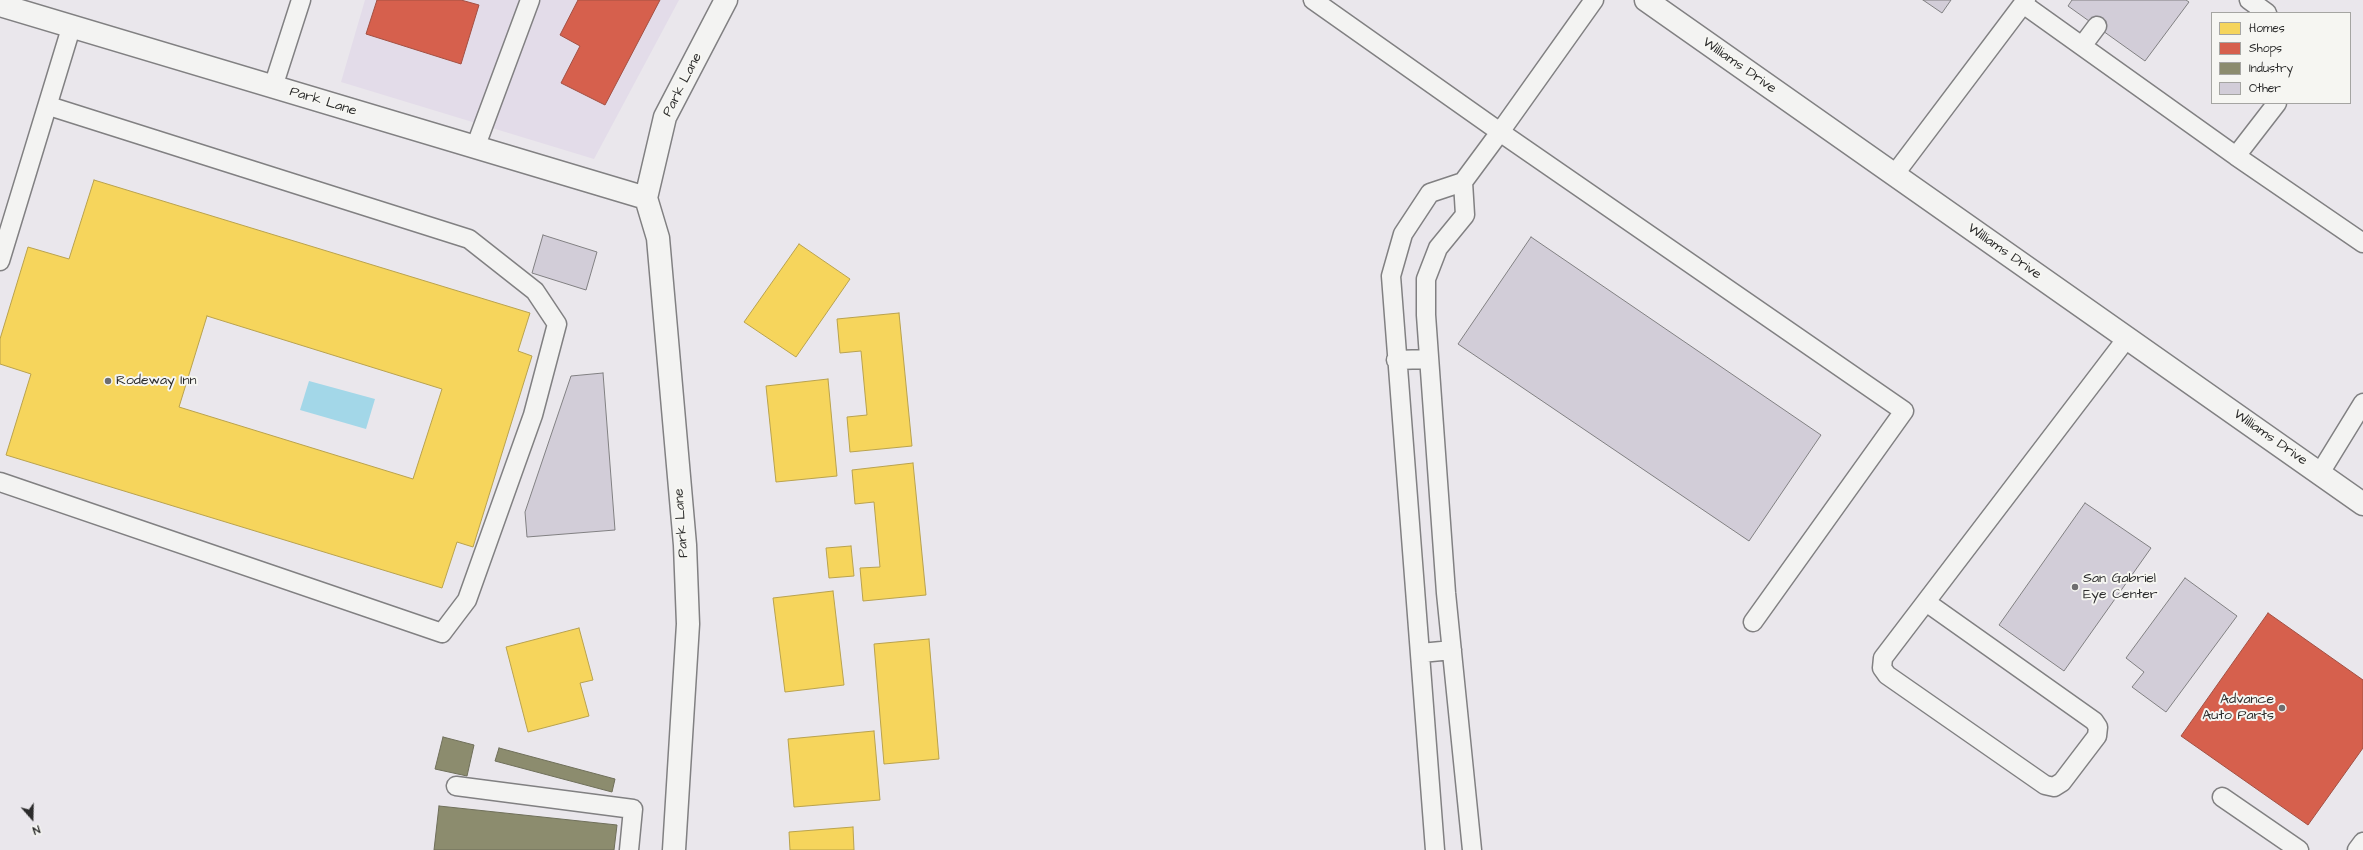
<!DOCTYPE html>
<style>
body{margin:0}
#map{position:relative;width:2363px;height:850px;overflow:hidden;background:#eae7ec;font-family:"Architects Daughter",sans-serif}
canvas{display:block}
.legend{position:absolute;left:2211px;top:12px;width:140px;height:92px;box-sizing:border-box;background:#f6f6f2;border:1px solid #a5a5a2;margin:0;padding:5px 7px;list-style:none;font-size:12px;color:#2b2b2b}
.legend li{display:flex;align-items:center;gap:8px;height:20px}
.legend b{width:20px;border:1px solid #a5a5a2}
.north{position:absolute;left:12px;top:798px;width:40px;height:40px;-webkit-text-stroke:3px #f6f6f2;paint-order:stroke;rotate:160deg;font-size:11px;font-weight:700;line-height:16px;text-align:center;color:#2b2b2b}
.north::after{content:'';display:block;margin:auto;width:14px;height:18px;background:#2b2b2b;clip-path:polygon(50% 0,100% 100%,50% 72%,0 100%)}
</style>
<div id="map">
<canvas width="2363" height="850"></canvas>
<ul class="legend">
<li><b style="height:11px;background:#f6d55c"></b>Homes</li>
<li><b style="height:11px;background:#d6604d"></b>Shops</li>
<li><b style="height:11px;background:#8c8c6e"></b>Industry</li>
<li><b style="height:11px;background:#d2cdd8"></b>Other</li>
</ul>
<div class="north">N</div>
</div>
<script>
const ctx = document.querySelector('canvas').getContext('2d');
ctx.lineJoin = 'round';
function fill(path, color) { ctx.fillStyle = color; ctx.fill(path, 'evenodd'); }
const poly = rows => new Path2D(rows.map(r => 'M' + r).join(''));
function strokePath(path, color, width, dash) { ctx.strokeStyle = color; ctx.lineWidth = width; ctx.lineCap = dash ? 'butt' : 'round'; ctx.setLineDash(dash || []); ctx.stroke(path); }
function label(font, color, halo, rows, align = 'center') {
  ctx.font = font + ' "Architects Daughter",sans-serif'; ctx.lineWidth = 4; ctx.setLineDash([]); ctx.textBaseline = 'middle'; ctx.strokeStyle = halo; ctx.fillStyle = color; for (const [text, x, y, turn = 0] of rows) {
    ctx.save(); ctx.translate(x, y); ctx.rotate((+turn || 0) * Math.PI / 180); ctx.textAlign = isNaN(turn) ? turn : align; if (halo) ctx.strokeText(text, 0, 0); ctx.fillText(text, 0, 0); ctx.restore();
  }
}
const built = poly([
 [365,0,679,0,594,159,341,82]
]);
const water = poly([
 [309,381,375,399,366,429,300,410]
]);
const homes = poly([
 [94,180,530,313,518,351,532,356,473,547,457,542,442,588,6,455,31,374,0,364,0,339,28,247,69,259,94,180],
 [207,316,442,389,413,479,179,407,207,316],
 [799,244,850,279,796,357,744,322,799,244],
 [899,313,912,446,850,452,847,417,867,415,861,351,840,353,837,319,899,313],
 [828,379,837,476,776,482,766,386,828,379],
 [913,463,926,595,863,601,860,568,880,567,874,502,855,504,852,470,913,463],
 [851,546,854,576,829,578,826,548,851,546],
 [833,591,844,685,785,692,773,598,833,591],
 [579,628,593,680,580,683,589,716,528,732,506,647,579,628],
 [929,639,939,759,884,764,874,644,929,639],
 [874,731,880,800,794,807,788,739,874,731],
 [853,827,854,850,790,850,789,832,853,827]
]);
const shops = poly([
 [377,0,461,0,479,5,461,64,366,34,377,0],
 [578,0,660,0,605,105,561,83,580,46,560,35,578,0],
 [2268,613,2363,680,2363,748,2308,825,2181,736,2268,613]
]);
const industry = poly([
 [443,737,474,745,467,776,435,769,443,737],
 [499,748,615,779,612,792,495,761,499,748],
 [439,806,617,825,614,850,434,850,439,806]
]);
const building = poly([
 [1923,0,1951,0,1942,13,1923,0],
 [2072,0,2186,0,2189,2,2145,61,2068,6,2072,0],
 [543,235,597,252,586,290,532,273,543,235],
 [1531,237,1821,435,1749,541,1458,344,1531,237],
 [603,373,615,530,527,537,525,512,571,376,603,373],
 [2085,503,2151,548,2064,671,1999,625,2085,503],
 [2185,578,2237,616,2166,712,2132,687,2144,672,2126,658,2185,578]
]);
const lane = poly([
 [1313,0,1500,132,1463,182,1430,193,1403,234,1391,276,1435,850],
 [1594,0,1500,132,1904,411,1753,622],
 [2249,0,2267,13],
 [2023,4,2236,156,2277,103],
 [2082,46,2097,26],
 [273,87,301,0],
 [475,148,530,0],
 [2236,156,2363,243],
 [1894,175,2026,0],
 [1463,182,1465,215,1438,248,1426,279,1426,315,1446,593,1472,850],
 [0,261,71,28],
 [1396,360,1429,359],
 [2320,473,2363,403],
 [0,482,442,633,467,600,533,415,557,324,535,291,469,239,49,106],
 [1926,602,2094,721,2098,727,2097,736,2062,782,2054,787,2045,785,1887,675,1882,668,1883,658,2127,338],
 [1421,653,1452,650],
 [456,786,633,809,629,850],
 [2222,797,2299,850],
 [2357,850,2363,842]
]);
const street = poly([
 [0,5,646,198],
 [674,850,688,624,685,545,658,238,646,198,665,117,726,0]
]);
const secondary = poly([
 [1646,0,2363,504]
]);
const markers = [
 [108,381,4,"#6e6d6f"],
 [2075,587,4,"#6e6d6f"],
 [2282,708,4,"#6e6d6f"]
];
const streetNames = [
 ["Williams Drive",1739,66,35],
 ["Park Lane",683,85,-63],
 ["Park Lane",323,102,17],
 ["Williams Drive",2004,252,35],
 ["Williams Drive",2270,438,35],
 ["Park Lane",682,523,-94]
];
const poiNames = [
 ["Rodeway Inn",116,381],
 ["San Gabriel",2083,579],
 ["Eye Center",2083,595],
 ["Advance",2274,700,"right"],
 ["Auto Parts",2274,716,"right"]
];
fill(built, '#e3dce9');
fill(water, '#a3d7e8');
fill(homes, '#f6d55c');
strokePath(homes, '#b9a24d', 1);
fill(shops, '#d6604d');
strokePath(shops, '#a35043', 1);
fill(industry, '#8c8c6e');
strokePath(industry, '#6f6f5a', 1);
fill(building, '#d2cdd8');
strokePath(building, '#818082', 1);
strokePath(lane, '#818082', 21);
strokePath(street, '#818082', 25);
strokePath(secondary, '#818082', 25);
strokePath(lane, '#f3f3f2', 18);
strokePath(street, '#f3f3f2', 22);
strokePath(secondary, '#f3f3f2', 22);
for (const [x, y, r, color] of markers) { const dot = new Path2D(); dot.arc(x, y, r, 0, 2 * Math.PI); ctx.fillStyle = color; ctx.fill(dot); strokePath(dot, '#f6f6f2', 1.5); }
label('14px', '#2b2b2b', '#f6f6f2', streetNames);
label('14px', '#2b2b2b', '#f6f6f2', poiNames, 'left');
</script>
